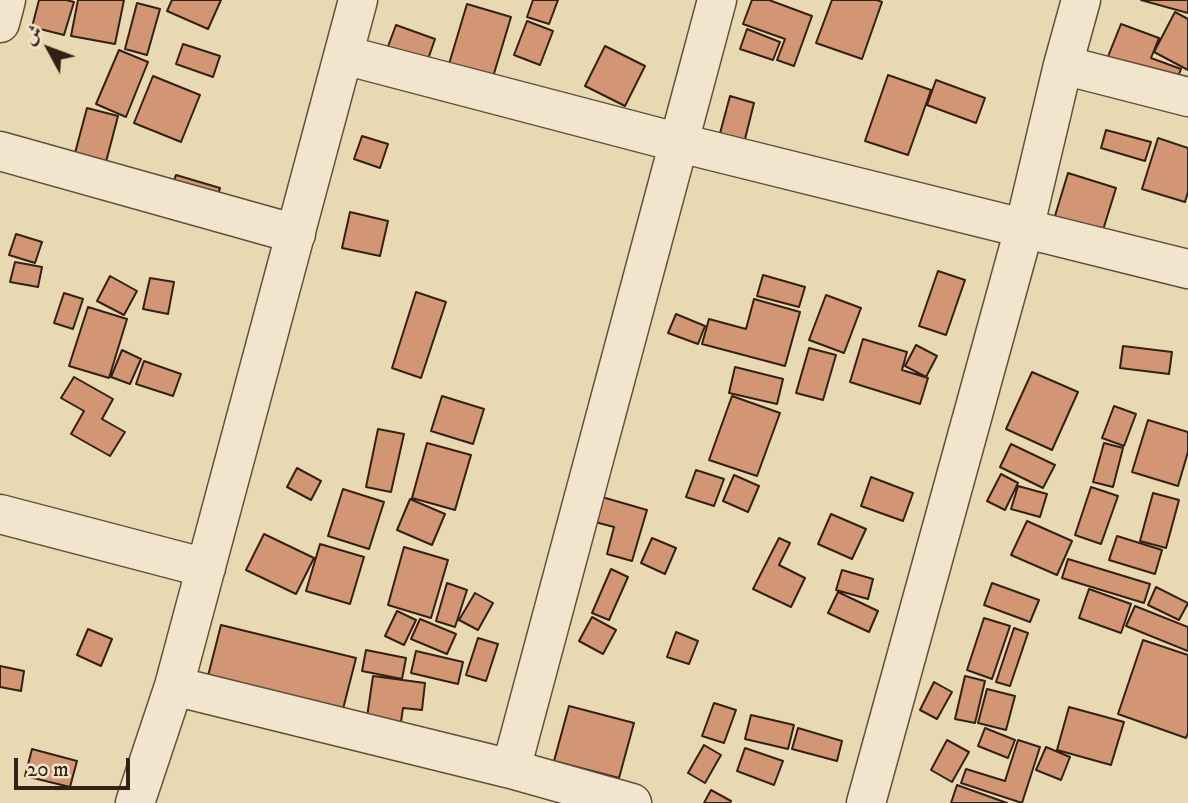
<!DOCTYPE html>
<meta charset="utf-8">
<style>
body{margin:0}
#map{position:relative;width:1188px;height:803px;overflow:hidden;background:#e9d9b2;font-family:"IM FELL DW Pica",Amiri,serif}
canvas{display:block}
.north{position:absolute;left:14px;top:14px;width:70px;height:70px;-webkit-text-stroke:5px #f1e6cd;paint-order:stroke;rotate:311deg;font-size:19px;font-weight:700;line-height:28px;text-align:center;color:#352015}
.north::after{content:'';display:block;margin:auto;width:24px;height:32px;background:#352015;clip-path:polygon(50% 0,100% 100%,50% 72%,0 100%)}
.scale{position:absolute;left:14px;top:758px;width:116px;height:32px;box-sizing:border-box;border:4px solid #352015;border-top:0;padding-left:9px;font-size:21px;line-height:24px;white-space:nowrap;color:#352015;-webkit-text-stroke:5px #f1e6cd;paint-order:stroke}
</style>
<div id="map">
<canvas width="1188" height="803"></canvas>
<div class="north">ش</div>
<div class="scale">20 m</div>
</div>
<script>
const ctx = document.querySelector('canvas').getContext('2d');
ctx.lineJoin = 'round';
function fill(path, color) { ctx.fillStyle = color; ctx.fill(path, 'evenodd'); }
const poly = rows => new Path2D(rows.map(r => 'M' + r).join(''));
function strokePath(path, color, width, dash) { ctx.strokeStyle = color; ctx.lineWidth = width; ctx.lineCap = dash ? 'butt' : 'round'; ctx.setLineDash(dash || []); ctx.stroke(path); }
const building = poly([
 [39,0,66,0,74,2,64,35,32,27,39,0],
 [78,0,124,0,115,44,71,36,78,0],
 [172,0,221,0,208,29,167,11,172,0],
 [533,0,558,0,549,24,527,17,533,0],
 [752,0,769,0,812,16,794,66,777,60,785,39,743,24,752,0],
 [832,0,877,0,882,2,862,59,816,43,832,0],
 [1141,0,1188,0,1188,13,1141,0],
 [137,3,160,9,147,55,125,49,137,3],
 [467,4,511,17,493,77,449,64,467,4],
 [1175,12,1188,19,1188,70,1154,52,1175,12],
 [527,21,553,31,540,65,514,55,527,21],
 [1121,24,1159,38,1151,58,1181,69,1167,105,1099,79,1121,24],
 [396,25,435,39,427,62,387,49,396,25],
 [747,29,780,42,773,60,740,49,747,29],
 [183,44,220,56,213,77,176,64,183,44],
 [605,46,645,66,625,106,585,86,605,46],
 [119,50,148,62,126,117,96,104,119,50],
 [888,75,931,90,908,155,865,141,888,75],
 [153,76,200,95,181,142,134,123,153,76],
 [936,80,985,98,976,123,927,105,936,80],
 [730,96,754,103,744,143,719,137,730,96],
 [87,108,118,116,106,162,75,153,87,108],
 [1106,130,1151,142,1145,161,1101,148,1106,130],
 [362,136,388,144,380,168,354,159,362,136],
 [1158,138,1188,148,1188,192,1185,202,1142,189,1158,138],
 [1068,173,1116,188,1099,243,1051,229,1068,173],
 [176,175,220,188,213,212,168,198,176,175],
 [350,212,388,221,380,256,342,248,350,212],
 [16,234,42,242,35,263,9,255,16,234],
 [15,262,42,267,38,287,10,282,15,262],
 [938,271,965,280,946,335,919,326,938,271],
 [763,275,805,287,799,307,757,296,763,275],
 [110,276,137,291,124,315,97,301,110,276],
 [150,278,174,282,168,314,143,309,150,278],
 [416,292,446,302,421,378,392,368,416,292],
 [64,293,83,299,73,329,54,323,64,293],
 [826,295,861,308,844,353,809,340,826,295],
 [754,299,800,312,785,366,702,344,709,319,746,329,754,299],
 [88,307,127,319,109,378,69,366,88,307],
 [676,314,705,326,698,344,668,333,676,314],
 [863,339,907,352,902,370,928,378,920,404,850,382,863,339],
 [916,345,937,356,926,377,905,366,916,345],
 [1123,346,1172,352,1169,374,1120,368,1123,346],
 [809,348,836,355,823,400,796,393,809,348],
 [122,350,141,359,130,384,111,377,122,350],
 [144,361,181,374,173,396,136,384,144,361],
 [735,367,783,379,777,404,729,393,735,367],
 [1032,372,1078,392,1052,450,1006,429,1032,372],
 [74,377,113,399,102,419,125,432,110,456,71,434,84,411,61,398,74,377],
 [442,396,484,409,473,444,431,431,442,396],
 [732,396,780,413,757,476,709,460,732,396],
 [1114,406,1136,414,1124,446,1102,438,1114,406],
 [1148,420,1188,432,1188,452,1178,486,1132,472,1148,420],
 [378,429,404,434,391,492,366,487,378,429],
 [427,443,471,455,455,510,412,498,427,443],
 [1104,443,1123,448,1113,487,1093,482,1104,443],
 [1011,444,1055,465,1043,488,1000,467,1011,444],
 [297,468,321,481,311,500,287,487,297,468],
 [696,470,724,479,714,506,686,497,696,470],
 [1001,474,1018,483,1005,510,987,501,1001,474],
 [734,475,759,486,748,512,723,501,734,475],
 [871,477,913,493,903,521,861,506,871,477],
 [1018,486,1047,494,1040,517,1011,509,1018,486],
 [1091,487,1118,496,1101,544,1075,535,1091,487],
 [343,489,384,502,369,549,328,536,343,489],
 [1153,493,1179,500,1166,548,1140,541,1153,493],
 [602,497,647,510,632,561,607,554,614,527,595,522,602,497],
 [410,499,445,514,432,545,397,530,410,499],
 [831,514,866,529,852,559,818,544,831,514],
 [1027,521,1072,541,1057,575,1011,555,1027,521],
 [264,534,314,558,296,594,246,570,264,534],
 [1117,536,1162,550,1155,574,1109,560,1117,536],
 [652,538,676,548,665,574,641,563,652,538],
 [779,538,790,543,779,565,805,578,791,607,753,589,779,538],
 [320,544,364,557,350,604,306,591,320,544],
 [404,547,448,560,431,618,388,605,404,547],
 [1068,559,1150,584,1144,603,1062,578,1068,559],
 [611,569,628,577,609,620,592,613,611,569],
 [842,570,873,579,868,599,836,590,842,570],
 [447,583,467,590,455,627,436,621,447,583],
 [992,583,1039,600,1030,622,984,605,992,583],
 [1156,587,1188,603,1179,620,1148,605,1156,587],
 [1089,589,1131,604,1121,633,1079,618,1089,589],
 [838,592,878,611,869,632,828,613,838,592],
 [475,593,493,603,478,630,459,620,475,593],
 [1135,606,1188,627,1188,651,1126,626,1135,606],
 [397,611,416,620,404,645,385,636,397,611],
 [592,617,616,630,603,654,579,641,592,617],
 [984,618,1010,626,992,679,967,670,984,618],
 [420,619,456,634,447,654,411,639,420,619],
 [221,625,356,658,343,709,208,676,221,625],
 [1014,628,1028,633,1010,686,996,682,1014,628],
 [88,629,112,639,101,666,77,655,88,629],
 [676,632,698,641,689,664,667,657,676,632],
 [478,638,498,644,486,681,466,675,478,638],
 [1143,640,1188,655,1188,733,1186,738,1118,714,1143,640],
 [366,650,406,658,402,679,362,671,366,650],
 [416,651,463,662,458,684,411,673,416,651],
 [0,666,24,671,21,691,0,687,0,666],
 [373,676,425,683,422,710,403,708,400,729,366,724,373,676],
 [965,676,985,681,975,723,955,719,965,676],
 [934,682,952,692,937,719,920,710,934,682],
 [987,689,1015,696,1006,730,978,723,987,689],
 [714,703,736,710,724,743,702,736,714,703],
 [569,706,634,723,619,778,554,761,569,706],
 [1069,707,1124,722,1111,765,1057,750,1069,707],
 [751,715,794,725,788,749,745,739,751,715],
 [798,728,842,741,837,761,792,749,798,728],
 [985,728,1015,740,1008,758,978,746,985,728],
 [947,740,969,752,952,782,931,770,947,740],
 [1018,740,1040,747,1022,803,961,783,966,769,1005,781,1018,740],
 [704,745,721,755,705,783,688,773,704,745],
 [1046,747,1070,757,1061,780,1036,770,1046,747],
 [745,748,783,761,774,785,737,771,745,748],
 [32,749,77,761,70,787,25,776,32,749],
 [957,785,1007,803,951,803,957,785],
 [711,790,731,801,730,803,704,803,711,790]
]);
const minor = poly([
 [0,23,6,0],
 [344,55,680,143,1188,269],
 [1063,65,1188,97],
 [0,151,296,234],
 [0,514,206,568],
 [174,686,511,769,632,803],
 [511,769,717,0],
 [135,803,174,686,358,0],
 [866,803,1024,229,1063,65,1081,0]
]);
fill(building, '#d29674');
strokePath(building, '#352015', 2);
strokePath(minor, '#624e3c', 41);
strokePath(minor, '#f1e6cd', 38);
</script>
